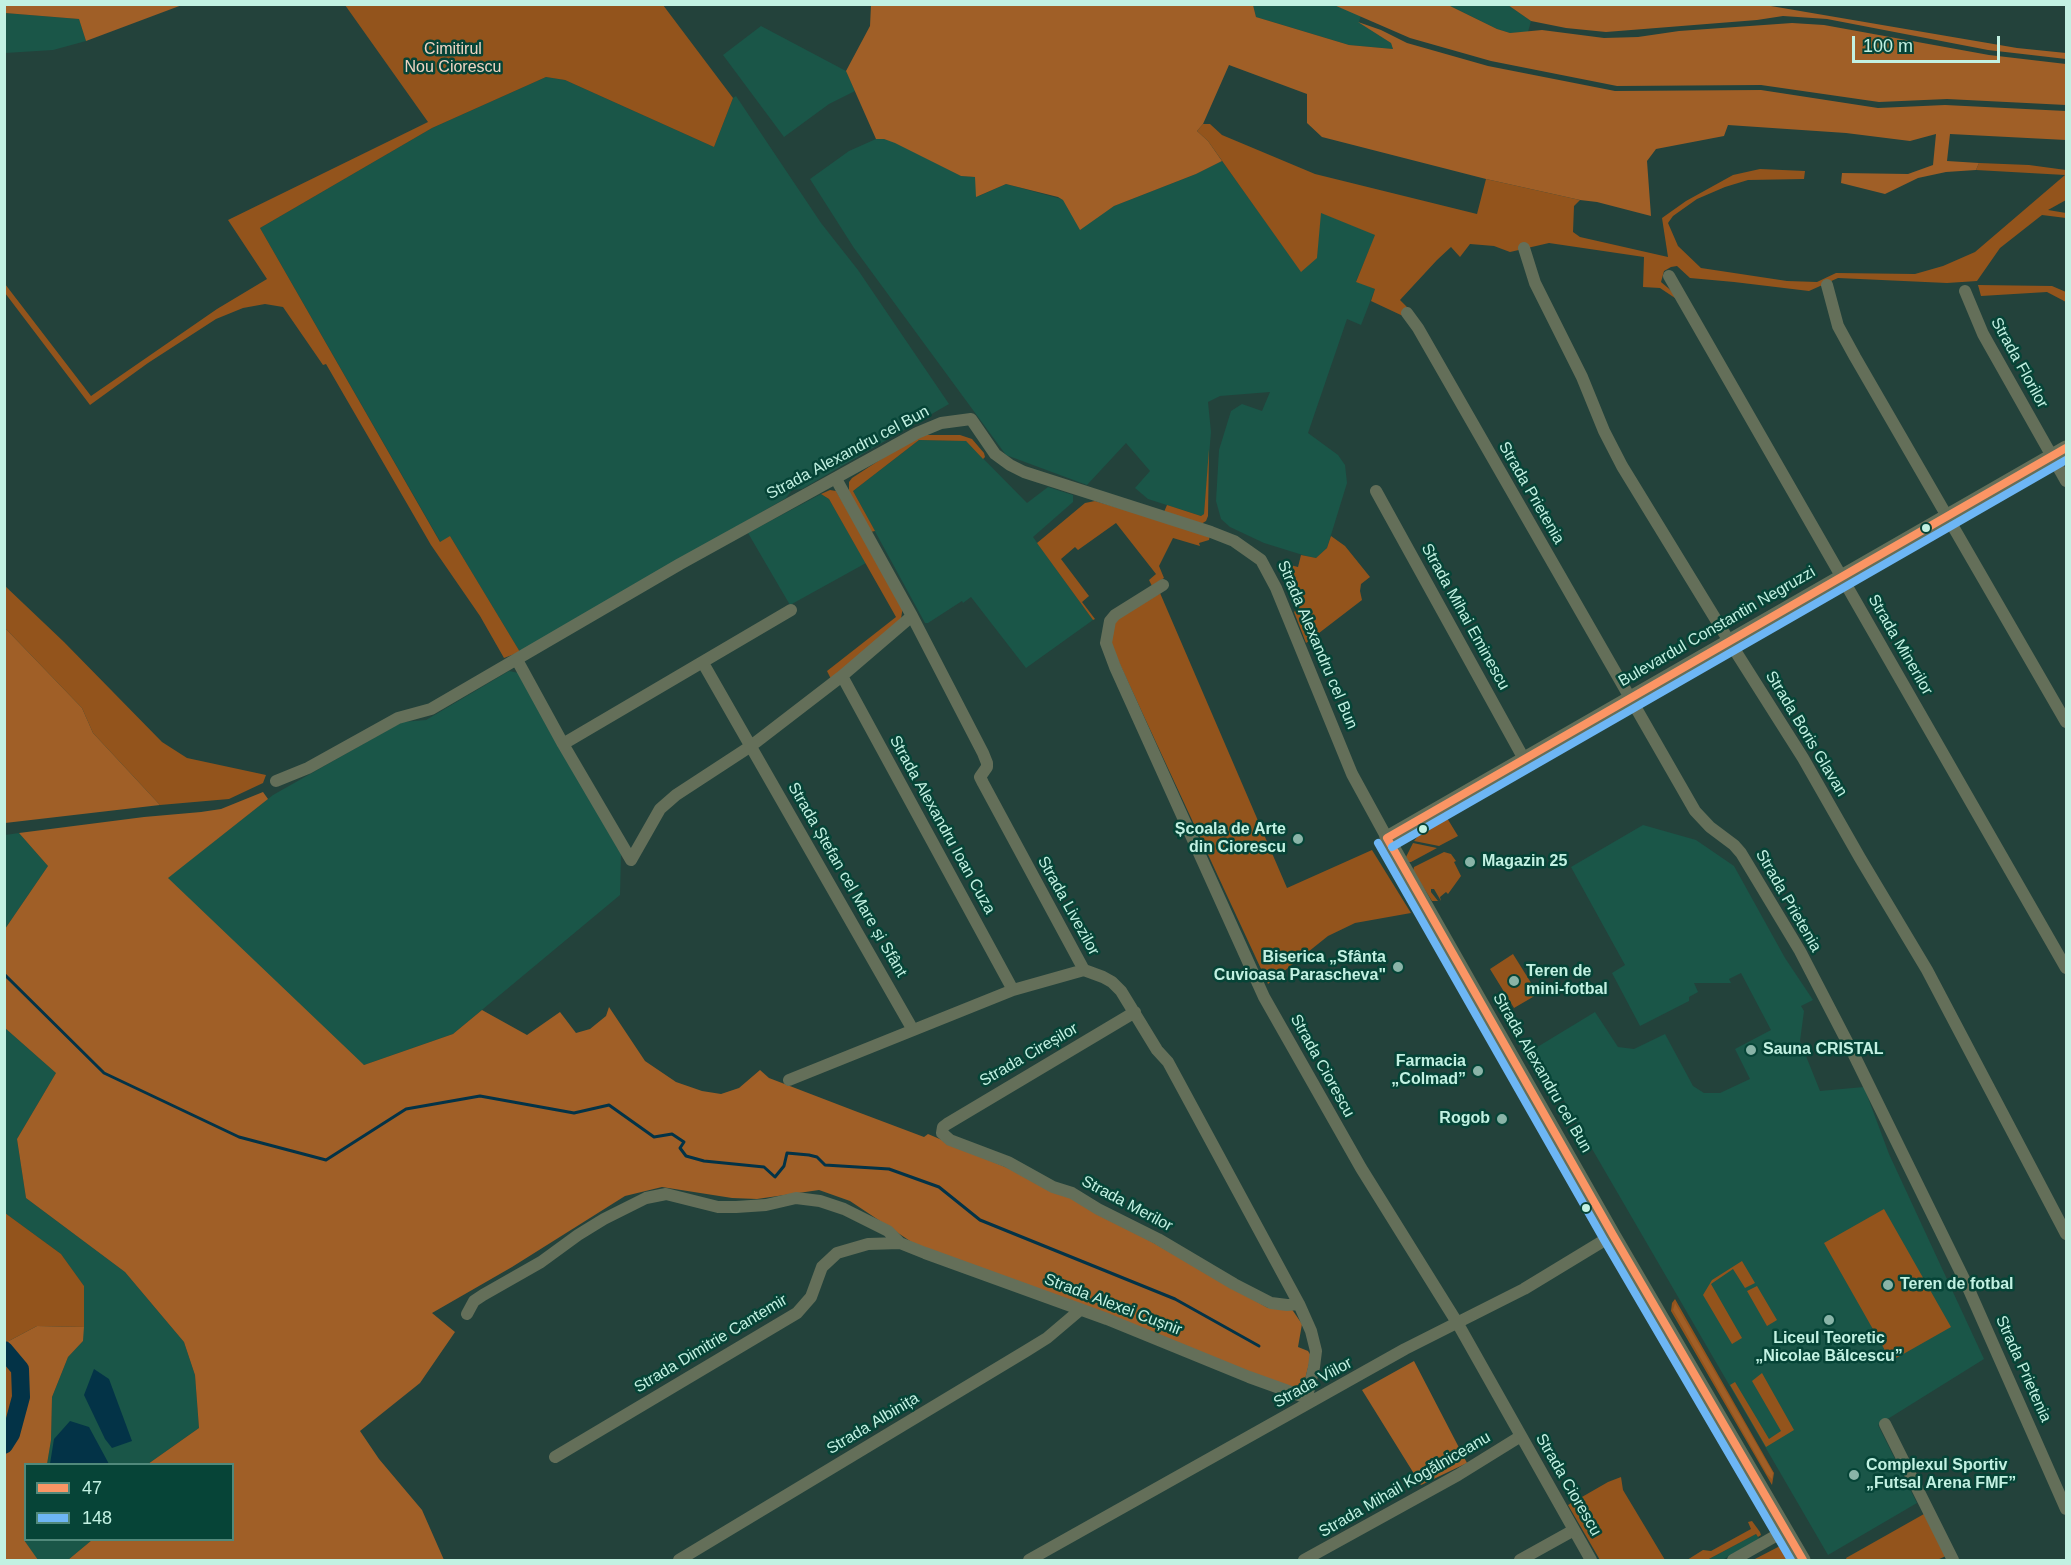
<!DOCTYPE html>
<meta charset="utf-8">
<style>
body{margin:0}
#map{position:relative;width:2071px;height:1565px;overflow:hidden;background:#23423b;font-family:Arial,sans-serif}
canvas{display:block}
.frame{position:absolute;inset:0;border:6px solid #c2f1e2;pointer-events:none}
.legend{position:absolute;left:24px;top:1463px;width:210px;height:78px;box-sizing:border-box;background:#064437;border:2px solid #51897b;margin:0;padding:8px 10px;list-style:none;font-size:18px;color:#c2f1e2}
.legend li{display:flex;align-items:center;gap:12px;height:30px}
.legend b{width:30px;border:2px solid #51897b}
.scale{position:absolute;left:1852px;top:36px;width:148px;height:27px;box-sizing:border-box;border:3px solid #c2f1e2;border-top:0;padding-left:8px;font-size:18px;line-height:21px;white-space:nowrap;color:#c2f1e2;-webkit-text-stroke:4px #064437;paint-order:stroke}
</style>
<div id="map">
<canvas width="2071" height="1565"></canvas>
<div class="frame"></div>
<ul class="legend">
<li><b style="height:8px;background:#fb9564"></b>47</li>
<li><b style="height:8px;background:#6db6f5"></b>148</li>
</ul>
<div class="scale">100 m</div>
</div>
<script>
const ctx = document.querySelector('canvas').getContext('2d');
ctx.lineJoin = 'round';
function fill(path, color) { ctx.fillStyle = color; ctx.fill(path, 'evenodd'); }
const poly = rows => new Path2D(rows.map(r => 'M' + r).join(''));
function strokePath(path, color, width, dash) { ctx.strokeStyle = color; ctx.lineWidth = width; ctx.lineCap = dash ? 'butt' : 'round'; ctx.setLineDash(dash || []); ctx.stroke(path); }
function label(font, color, halo, rows, align = 'center') {
  ctx.font = font + ' Arial,sans-serif'; ctx.lineWidth = 5; ctx.setLineDash([]); ctx.textBaseline = 'middle'; ctx.strokeStyle = halo; ctx.fillStyle = color; for (const [text, x, y, turn = 0] of rows) {
    ctx.save(); ctx.translate(x, y); ctx.rotate((+turn || 0) * Math.PI / 180); ctx.textAlign = isNaN(turn) ? turn : align; if (halo) ctx.strokeText(text, 0, 0); ctx.fillText(text, 0, 0); ctx.restore();
  }
}
const built = poly([
 [1253,5,1334,5,1361,15,1359,22,1391,43,1393,49,1349,45,1256,17],
 [1448,5,1508,5,1531,21,1528,32,1510,33,1497,29],
 [5,13,79,19,86,41,53,50,5,53],
 [761,26,846,71,855,91,829,104,784,137,723,55],
 [546,77,565,80,714,147,733,98,736,96,821,223,858,270,949,404,802,489,792,490,786,498,520,652,450,536,441,543,260,228,432,128],
 [876,139,884,139,895,142,961,176,976,177,979,196,1006,184,1106,211,1114,206,1196,174,1222,161,1301,271,1317,257,1320,212,1376,235,1356,281,1375,289,1361,325,1347,319,1308,433,1338,455,1345,465,1347,483,1327,548,1316,558,1306,556,1264,543,1230,527,1221,519,1216,501,1219,450,1231,411,1242,404,1262,411,1270,392,1220,396,1208,402,1211,432,1204,514,1201,516,1148,499,1135,488,1150,471,1126,443,1087,485,1006,455,854,248,810,179,849,151],
 [919,440,966,441,1027,503,1048,487,1073,495,1073,502,1033,537,1093,620,1026,668,971,597,963,603,962,601,928,623,925,623,853,491],
 [821,494,829,499,866,563,790,605,748,533],
 [509,671,519,673,621,854,620,895,453,1034,364,1065,358,1062,167,878,273,795,402,722,426,720],
 [1643,825,1696,840,1734,866,1785,958,1813,1000,1801,1006,1804,1011,1800,1041,1820,1091,1864,1087,1889,1154,1984,1359,1878,1425,1917,1503,1828,1555,1534,1049,1595,1012,1618,1047,1634,1049,1665,1034,1693,1086,1704,1093,1720,1093,1750,1079,1735,1049,1771,1030,1741,973,1729,979,1731,983,1694,983,1698,992,1689,997,1689,1001,1640,1026,1612,973,1625,965,1571,867],
 [19,833,48,866,5,929,5,835],
 [5,1028,56,1073,17,1139,26,1198,125,1272,184,1342,195,1375,199,1428,148,1464,47,1464,51,1440,52,1397,68,1357,83,1341,84,1286,61,1254,5,1213],
 [1756,1534,1760,1540,1722,1560,1707,1560],
 [25,1536,26,1540,92,1540,68,1560,37,1560,24,1540]
]);
const green = poly([
 [345,5,663,5,733,98,714,147,565,80,546,77,432,128,260,228,440,542,450,536,520,652,504,658,480,616,431,545,326,364,323,365,283,307,265,304,243,308,216,319,148,363,90,405,5,293,5,284,91,396,217,309,267,279,228,220,428,122],
 [1203,124,1210,124,1222,135,1315,174,1477,214,1486,179,1580,200,1574,206,1573,232,1580,237,1668,257,1662,218,1686,201,1733,175,1760,169,1805,171,1804,179,1748,180,1725,187,1697,199,1673,216,1668,223,1678,246,1701,268,1787,281,1817,282,1836,273,1915,274,1943,266,1975,252,2065,175,1976,170,1979,163,2029,165,2066,170,2066,200,2048,210,2066,213,2066,218,2042,215,2000,248,1977,281,1947,283,1838,278,1809,291,1734,282,1690,278,1677,266,1671,267,1664,271,1661,282,1674,293,1678,300,1660,288,1643,287,1644,257,1549,243,1510,252,1494,246,1470,244,1460,257,1451,247,1437,260,1400,300,1407,307,1403,316,1371,301,1375,289,1356,282,1375,235,1321,213,1317,258,1301,272,1208,141,1197,131],
 [1978,285,2052,286,2066,292,2066,302,2047,292,1981,296],
 [926,435,960,435,972,439,984,453,985,457,983,459,966,441,919,440,853,491,875,531,870,532,849,495,849,482,852,478,912,439],
 [1209,449,1208,516,1206,521,1201,524,1164,512,1167,505,1201,516,1204,514],
 [830,490,836,491,903,606,901,619,831,679,827,671,896,617,829,499,821,494],
 [1095,501,1210,535,1209,540,1199,543,1200,546,1173,538,1159,566,1164,578,1152,586,1149,580,1156,574,1116,523,1078,550,1075,547,1061,559,1089,596,1082,602,1095,619,1093,620,1037,543,1085,503],
 [1331,536,1345,546,1370,577,1361,584,1360,591,1362,600,1306,643,1294,612,1298,608,1281,570,1282,563,1298,567,1301,555,1316,558,1327,548],
 [4,585,64,642,162,742,187,758,266,775,263,783,229,799,160,805,93,733,82,708,5,628],
 [1160,593,1287,888,1372,850,1411,913,1355,923,1328,936,1268,984,1110,643,1113,622],
 [1447,818,1458,836,1439,846,1414,841,1418,836],
 [1413,843,1437,848,1411,862,1408,862,1406,857],
 [1444,852,1451,854,1456,861,1454,862,1461,876,1448,894,1446,892,1440,897,1441,901,1434,889,1431,889,1431,892,1438,901,1432,901,1413,871,1414,867],
 [1513,954,1538,994,1514,1008,1490,969],
 [1884,1209,1951,1327,1891,1361,1824,1243],
 [5,1213,61,1254,84,1286,84,1327,37,1326,5,1343],
 [1742,1261,1755,1283,1745,1288,1733,1269,1711,1284,1742,1338,1732,1344,1703,1295,1712,1280],
 [1757,1286,1777,1320,1767,1326,1747,1291],
 [1675,1299,1774,1473,1772,1485,1671,1311,1672,1303],
 [5,1360,15,1372,16,1402,5,1422],
 [1762,1373,1794,1430,1766,1447,1730,1385,1735,1382,1769,1439,1781,1431,1752,1381],
 [1725,1435,1767,1507,1760,1512,1744,1485,1744,1481,1722,1438],
 [1621,1477,1623,1490,1665,1560,1600,1560,1568,1505,1608,1482],
 [1924,1514,1946,1556,1937,1560,1847,1560,1846,1558],
 [1752,1521,1760,1532,1761,1535,1758,1537,1756,1534,1707,1560,1687,1560,1703,1550,1711,1551,1751,1529,1748,1522],
 [1780,1546,1783,1546,1785,1548,1788,1560,1753,1560]
]);
const forest = poly([
 [4,5,5,4,182,5,86,41,79,19,5,13],
 [871,5,1253,5,1256,17,1349,45,1393,49,1391,43,1358,22,1381,30,1407,43,1488,66,1615,91,1761,90,1878,108,1945,105,2066,111,2066,140,1950,134,1947,161,1979,163,1976,170,1946,172,1918,178,1885,194,1841,183,1842,173,1908,174,1933,165,1936,134,1910,141,1846,133,1728,125,1724,136,1656,149,1647,161,1651,216,1597,202,1580,200,1486,179,1322,137,1307,123,1307,94,1229,65,1203,124,1197,131,1208,141,1222,161,1196,174,1114,206,1080,230,1063,200,1058,197,1006,184,976,197,975,177,961,176,895,143,884,139,876,139,846,71,870,26],
 [1334,5,1448,5,1497,29,1510,33,1542,30,1604,38,1638,37,1679,31,1792,23,1824,25,1989,55,2066,64,2066,105,1947,99,1879,102,1761,85,1617,86,1491,61,1410,38],
 [1508,5,1765,5,2017,48,2066,53,2066,59,1988,50,1827,19,1783,16,1757,20,1606,32,1566,28,1531,21],
 [5,628,82,708,93,733,160,805,5,823],
 [263,792,268,799,168,878,364,1065,453,1034,482,1010,527,1035,560,1012,576,1033,590,1029,606,1016,609,1007,645,1061,676,1082,702,1091,721,1094,739,1088,760,1070,769,1078,855,1111,924,1137,928,1134,1066,1193,1268,1308,1291,1308,1302,1324,1298,1347,1308,1351,1311,1356,1303,1387,1297,1389,1275,1383,913,1243,850,1201,819,1190,757,1199,732,1198,662,1187,625,1196,512,1267,432,1313,455,1332,420,1383,360,1431,379,1459,422,1510,444,1560,68,1560,92,1540,232,1540,232,1464,148,1464,199,1428,195,1375,184,1342,125,1272,26,1198,17,1139,56,1073,5,1028,5,929,48,866,19,833,144,817,201,812,221,809],
 [1675,1303,1773,1473,1772,1479,1767,1474,1673,1310],
 [37,1326,84,1327,83,1341,68,1357,52,1397,51,1440,47,1464,26,1464,24,1540,38,1560,5,1560,5,1422,16,1402,15,1372,5,1360,5,1343],
 [1414,1361,1467,1463,1421,1485,1362,1390]
]);
const water = poly([
 [94,1369,109,1379,132,1441,112,1448,105,1439,84,1395],
 [70,1421,89,1427,109,1464,50,1464,54,1439]
]);
const stream = poly([
 [4,974,104,1073,239,1137,326,1160,406,1109,480,1096,574,1113,609,1105,654,1137,672,1134,684,1142,680,1148,686,1156,704,1161,764,1167,775,1177,784,1166,787,1153,809,1155,817,1157,825,1165,889,1169,939,1187,980,1220,1175,1299,1259,1346]
]);
const river = poly([
 [4,1350,20,1369,21,1397,11,1434,4,1445]
]);
const minor = poly([
 [1524,248,1535,283,1582,377,1604,431,1622,466,1729,641,1803,758,1860,858,1927,970,2066,1234],
 [1669,276,2066,968],
 [1827,285,1838,326,1855,357,2066,722],
 [1965,291,1983,334,2066,481],
 [1407,313,1418,328,1695,811,1710,827,1734,845,1741,853,1800,951,1854,1055,1966,1283,2066,1509],
 [836,479,912,616,983,753,987,763,987,767,980,777,983,783,1084,970,1103,977,1112,982,1121,991,1157,1050,1168,1062,1299,1304,1311,1331,1316,1351,1314,1367,1307,1397],
 [1376,491,1524,759],
 [1163,585,1115,615,1110,621,1106,643,1115,667,1264,997,1361,1168,1458,1324,1591,1560],
 [517,660,563,744,631,860],
 [703,663,913,1030],
 [842,676,1013,990],
 [563,744,791,610],
 [276,781,308,768,398,718,431,709,680,564,917,433,941,423,971,419,995,454,1010,465,1024,472,1211,532,1234,541,1261,560,1276,588,1352,774,1387,838],
 [631,860,660,809,676,795,751,746,842,676,912,616],
 [1135,1012,947,1124,943,1127,942,1133,950,1140,1008,1162,1053,1187,1072,1193,1098,1209,1158,1239,1234,1284,1271,1303,1287,1305,1299,1304],
 [789,1080,1013,990,1084,970],
 [467,1314,474,1301,483,1295,541,1262,578,1235,604,1219,646,1198,666,1194,718,1207,736,1207,766,1205,796,1198,820,1201,844,1209,888,1231,900,1243,925,1253,1107,1319,1249,1377,1313,1400],
 [1885,1424,1953,1560],
 [555,1457,797,1313,811,1297,822,1267,837,1253,868,1244,900,1243],
 [679,1560,1026,1351,1047,1338,1080,1310],
 [1029,1560,1405,1349,1524,1289,1613,1235],
 [1304,1560,1458,1475,1521,1436],
 [1520,1560,1574,1530],
 [1733,1560,1786,1530]
]);
const tertiary = poly([
 [1803,1560,1613,1235,1387,838,2066,448]
]);
const bus1 = poly([
 [1387,838,1613,1235,1803,1560],
 [1387,838,2066,448]
]);
const bus2 = poly([
 [1378,843,1604,1240,1791,1560],
 [1392,847,2066,460]
]);
const markers = [
 [1926,528,5,"#c2f1e2"],
 [1423,829,5,"#c2f1e2"],
 [1298,839,6,"#8ab4a8"],
 [1470,862,6,"#8ab4a8"],
 [1398,967,6,"#8ab4a8"],
 [1514,981,6,"#8ab4a8"],
 [1751,1050,6,"#8ab4a8"],
 [1478,1071,6,"#8ab4a8"],
 [1502,1119,6,"#8ab4a8"],
 [1586,1208,5,"#c2f1e2"],
 [1888,1285,6,"#8ab4a8"],
 [1829,1320,6,"#8ab4a8"],
 [1854,1475,6,"#8ab4a8"]
];
const parkNames = [
 ["Cimitirul",453,50],
 ["Nou Ciorescu",453,68]
];
const streetNames = [
 ["Strada Florilor",2019,363,61],
 ["Strada Alexandru cel Bun",848,453,-28],
 ["Strada Prietenia",1531,493,60],
 ["Strada Mihai Eminescu",1465,617,61],
 ["Bulevardul Constantin Negruzzi",1717,627,-30],
 ["Strada Alexandru cel Bun",1317,645,67],
 ["Strada Minerilor",1900,645,60],
 ["Strada Boris Glavan",1806,734,59],
 ["Strada Alexandru Ioan Cuza",942,825,61],
 ["Strada Ștefan cel Mare și Sfânt",847,880,60],
 ["Strada Prietenia",1788,901,60],
 ["Strada Livezilor",1068,906,61],
 ["Strada Cireșilor",1029,1055,-30],
 ["Strada Ciorescu",1322,1066,61],
 ["Strada Alexandru cel Bun",1542,1073,60],
 ["Strada Merilor",1127,1204,28],
 ["Strada Alexei Cușnir",1113,1305,21],
 ["Strada Dimitrie Cantemir",711,1344,-31],
 ["Strada Prietenia",2023,1369,66],
 ["Strada Viilor",1313,1383,-29],
 ["Strada Albinița",873,1424,-31],
 ["Strada Mihail Kogălniceanu",1405,1485,-30],
 ["Strada Ciorescu",1568,1485,60]
];
const poiNames = [
 ["Școala de Arte",1286,830,"right"],
 ["din Ciorescu",1286,848,"right"],
 ["Magazin 25",1482,862],
 ["Biserica „Sfânta",1386,958,"right"],
 ["Cuvioasa Parascheva\"",1386,976,"right"],
 ["Teren de",1526,972],
 ["mini-fotbal",1526,990],
 ["Sauna CRISTAL",1763,1050],
 ["Farmacia",1466,1062,"right"],
 ["„Colmad”",1466,1080,"right"],
 ["Rogob",1490,1119,"right"],
 ["Teren de fotbal",1900,1285],
 ["Liceul Teoretic",1829,1339,"center"],
 ["„Nicolae Bălcescu”",1829,1357,"center"],
 ["Complexul Sportiv",1866,1466],
 ["„Futsal Arena FMF”",1866,1484]
];
fill(built, '#1a5648');
fill(green, '#93541c');
fill(forest, '#a05f27');
fill(water, '#033347');
strokePath(stream, '#033347', 3);
strokePath(river, '#033347', 18);
strokePath(minor, '#646f59', 12);
strokePath(tertiary, '#646f59', 15);
strokePath(bus1, '#fb9564', 8);
strokePath(bus2, '#6db6f5', 8);
for (const [x, y, r, color] of markers) { const dot = new Path2D(); dot.arc(x, y, r, 0, 2 * Math.PI); ctx.fillStyle = color; ctx.fill(dot); strokePath(dot, '#064437', 2); }
label('16px', '#efd4c3', '#064437', parkNames);
label('16px', '#c2f1e2', '#064437', streetNames);
label('bold 16px', '#c2f1e2', '#064437', poiNames, 'left');
</script>
